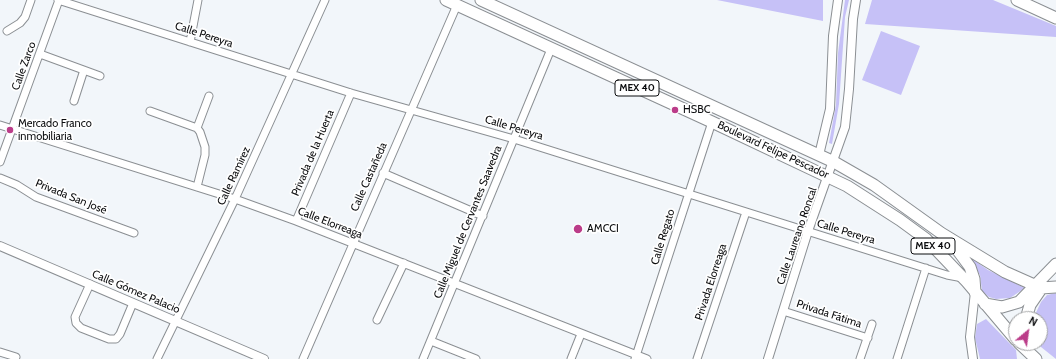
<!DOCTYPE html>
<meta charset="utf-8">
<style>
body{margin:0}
#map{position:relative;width:1056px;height:359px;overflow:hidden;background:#f2f6fa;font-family:Cabin,sans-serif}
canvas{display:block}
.north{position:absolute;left:1008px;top:311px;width:40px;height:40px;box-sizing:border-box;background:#fff;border:1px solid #9d9e9f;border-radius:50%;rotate:29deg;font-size:11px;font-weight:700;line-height:16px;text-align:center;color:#0b0c0e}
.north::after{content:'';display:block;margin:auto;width:14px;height:18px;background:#bb3c89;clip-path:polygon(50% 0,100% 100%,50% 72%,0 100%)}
</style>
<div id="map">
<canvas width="1056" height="359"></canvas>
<div class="north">N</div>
</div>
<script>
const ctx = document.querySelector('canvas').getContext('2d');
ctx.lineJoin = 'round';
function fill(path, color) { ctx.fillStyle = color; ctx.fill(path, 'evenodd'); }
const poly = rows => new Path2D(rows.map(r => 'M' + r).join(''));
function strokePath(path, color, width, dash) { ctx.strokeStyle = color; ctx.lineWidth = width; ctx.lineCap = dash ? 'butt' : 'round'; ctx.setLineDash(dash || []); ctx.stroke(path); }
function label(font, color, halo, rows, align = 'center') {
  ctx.font = font + ' Cabin,sans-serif'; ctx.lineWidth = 3.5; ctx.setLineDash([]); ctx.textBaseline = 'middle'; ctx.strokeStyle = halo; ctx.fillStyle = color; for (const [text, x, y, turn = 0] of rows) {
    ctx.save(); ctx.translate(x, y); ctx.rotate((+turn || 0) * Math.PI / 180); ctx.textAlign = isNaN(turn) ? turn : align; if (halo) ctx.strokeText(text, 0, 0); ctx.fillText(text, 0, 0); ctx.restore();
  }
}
const green = poly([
 [717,0,823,0,823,21],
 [845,0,849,0,845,17,839,104,832,144,829,143,836,105,838,53],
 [872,0,993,0,1056,26,1056,37,865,24],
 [881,31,920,46,901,95,862,80],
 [968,256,988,270,1025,288,1010,298,996,299,989,297,982,291,980,275],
 [1056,293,1056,359,1036,343,1040,343,1040,319,1033,319,1041,302,1047,295],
 [986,319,1016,350,1017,359,980,359,975,338,977,324]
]);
const minor = poly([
 [58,0,351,93,514,139,947,275,963,278],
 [7,31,20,23,25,17,31,0],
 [190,42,198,0],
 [40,54,100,76],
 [74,101,84,70],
 [150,111,197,128,200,132,205,147,205,155,197,187],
 [0,125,235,199,296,221,647,359],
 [197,128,209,96],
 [0,162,59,0],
 [383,173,483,216],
 [0,178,17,185,36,197,134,233],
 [296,221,351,93],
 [90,284,75,317,76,323,81,328,109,339,116,339,120,334,133,303],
 [783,311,868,338],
 [377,320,404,263],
 [431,341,476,359],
 [0,352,16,357],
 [157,359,235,199,325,0],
 [303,359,457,5],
 [423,359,551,49],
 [571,359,581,334],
 [635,359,712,122],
 [697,359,746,212],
 [860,359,872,324],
 [897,359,926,268]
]);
const tertiary = poly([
 [819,155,830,109,833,36,838,0],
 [0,246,264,359],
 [768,359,808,231,845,127,849,89,853,19,856,0],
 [973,359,970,337,975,292]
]);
const primary = poly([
 [446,0,712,122,847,186,900,220,926,239,967,282,1016,340],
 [481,0,834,162,874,185,941,233,1005,272,1041,288,1056,287],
 [1017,0,1056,18],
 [953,244,970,267,974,279,975,292],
 [985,304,1002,307,1019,302,1056,264],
 [1026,319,1030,305,1043,286],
 [1019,343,1036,359]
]);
const markers = [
 [675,110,4,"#bb3c89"],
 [10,130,4,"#bb3c89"],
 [578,229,5,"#bb3c89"]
];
const shields = [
 [637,88,44],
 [933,246,44]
];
const shieldNames = [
 ["MEX 40",637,88],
 ["MEX 40",933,246]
];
const streetNames = [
 ["Calle Pereyra",204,35,18],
 ["Calle Zarco",24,66,-70],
 ["Calle Pereyra",514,128,17],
 ["Boulevard Felipe Pescador",773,150,25],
 ["Privada de la Huerta",313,153,-67],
 ["Calle Ramírez",234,176,-65],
 ["Calle Castañeda",369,177,-66],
 ["Privada San José",71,197,22],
 ["Calle Miguel de Cervantes Saavedra",468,222,-68],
 ["Calle Elorreaga",330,223,21],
 ["Calle Pereyra",846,232,17],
 ["Calle Laureano Roncal",797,236,-71],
 ["Calle Regato",663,237,-73],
 ["Privada Elorreaga",711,282,-72],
 ["Calle Gómez Palacio",136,292,23],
 ["Privada Fátima",829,314,18]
];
const poiNames = [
 ["HSBC",683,110],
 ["Mercado Franco",18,124],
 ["inmobiliaria",18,137],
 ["AMCCI",587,229]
];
fill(green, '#c6c1f7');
strokePath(minor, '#8b8f93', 9);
strokePath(tertiary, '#8b8f93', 10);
strokePath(primary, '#8b8f93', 13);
strokePath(minor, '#fff', 7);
strokePath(tertiary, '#fff', 8);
strokePath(primary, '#fff', 11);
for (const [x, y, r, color] of markers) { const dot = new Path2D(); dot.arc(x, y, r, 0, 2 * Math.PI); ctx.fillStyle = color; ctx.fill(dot); strokePath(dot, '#fff', 1.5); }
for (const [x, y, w] of shields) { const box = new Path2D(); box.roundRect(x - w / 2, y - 8, w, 16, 3); ctx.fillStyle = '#fff'; ctx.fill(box); strokePath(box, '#0b0c0e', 1); }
label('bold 10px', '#0b0c0e', null, shieldNames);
label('11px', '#0b0c0e', '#fff', streetNames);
label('11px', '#0b0c0e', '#fff', poiNames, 'left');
</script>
